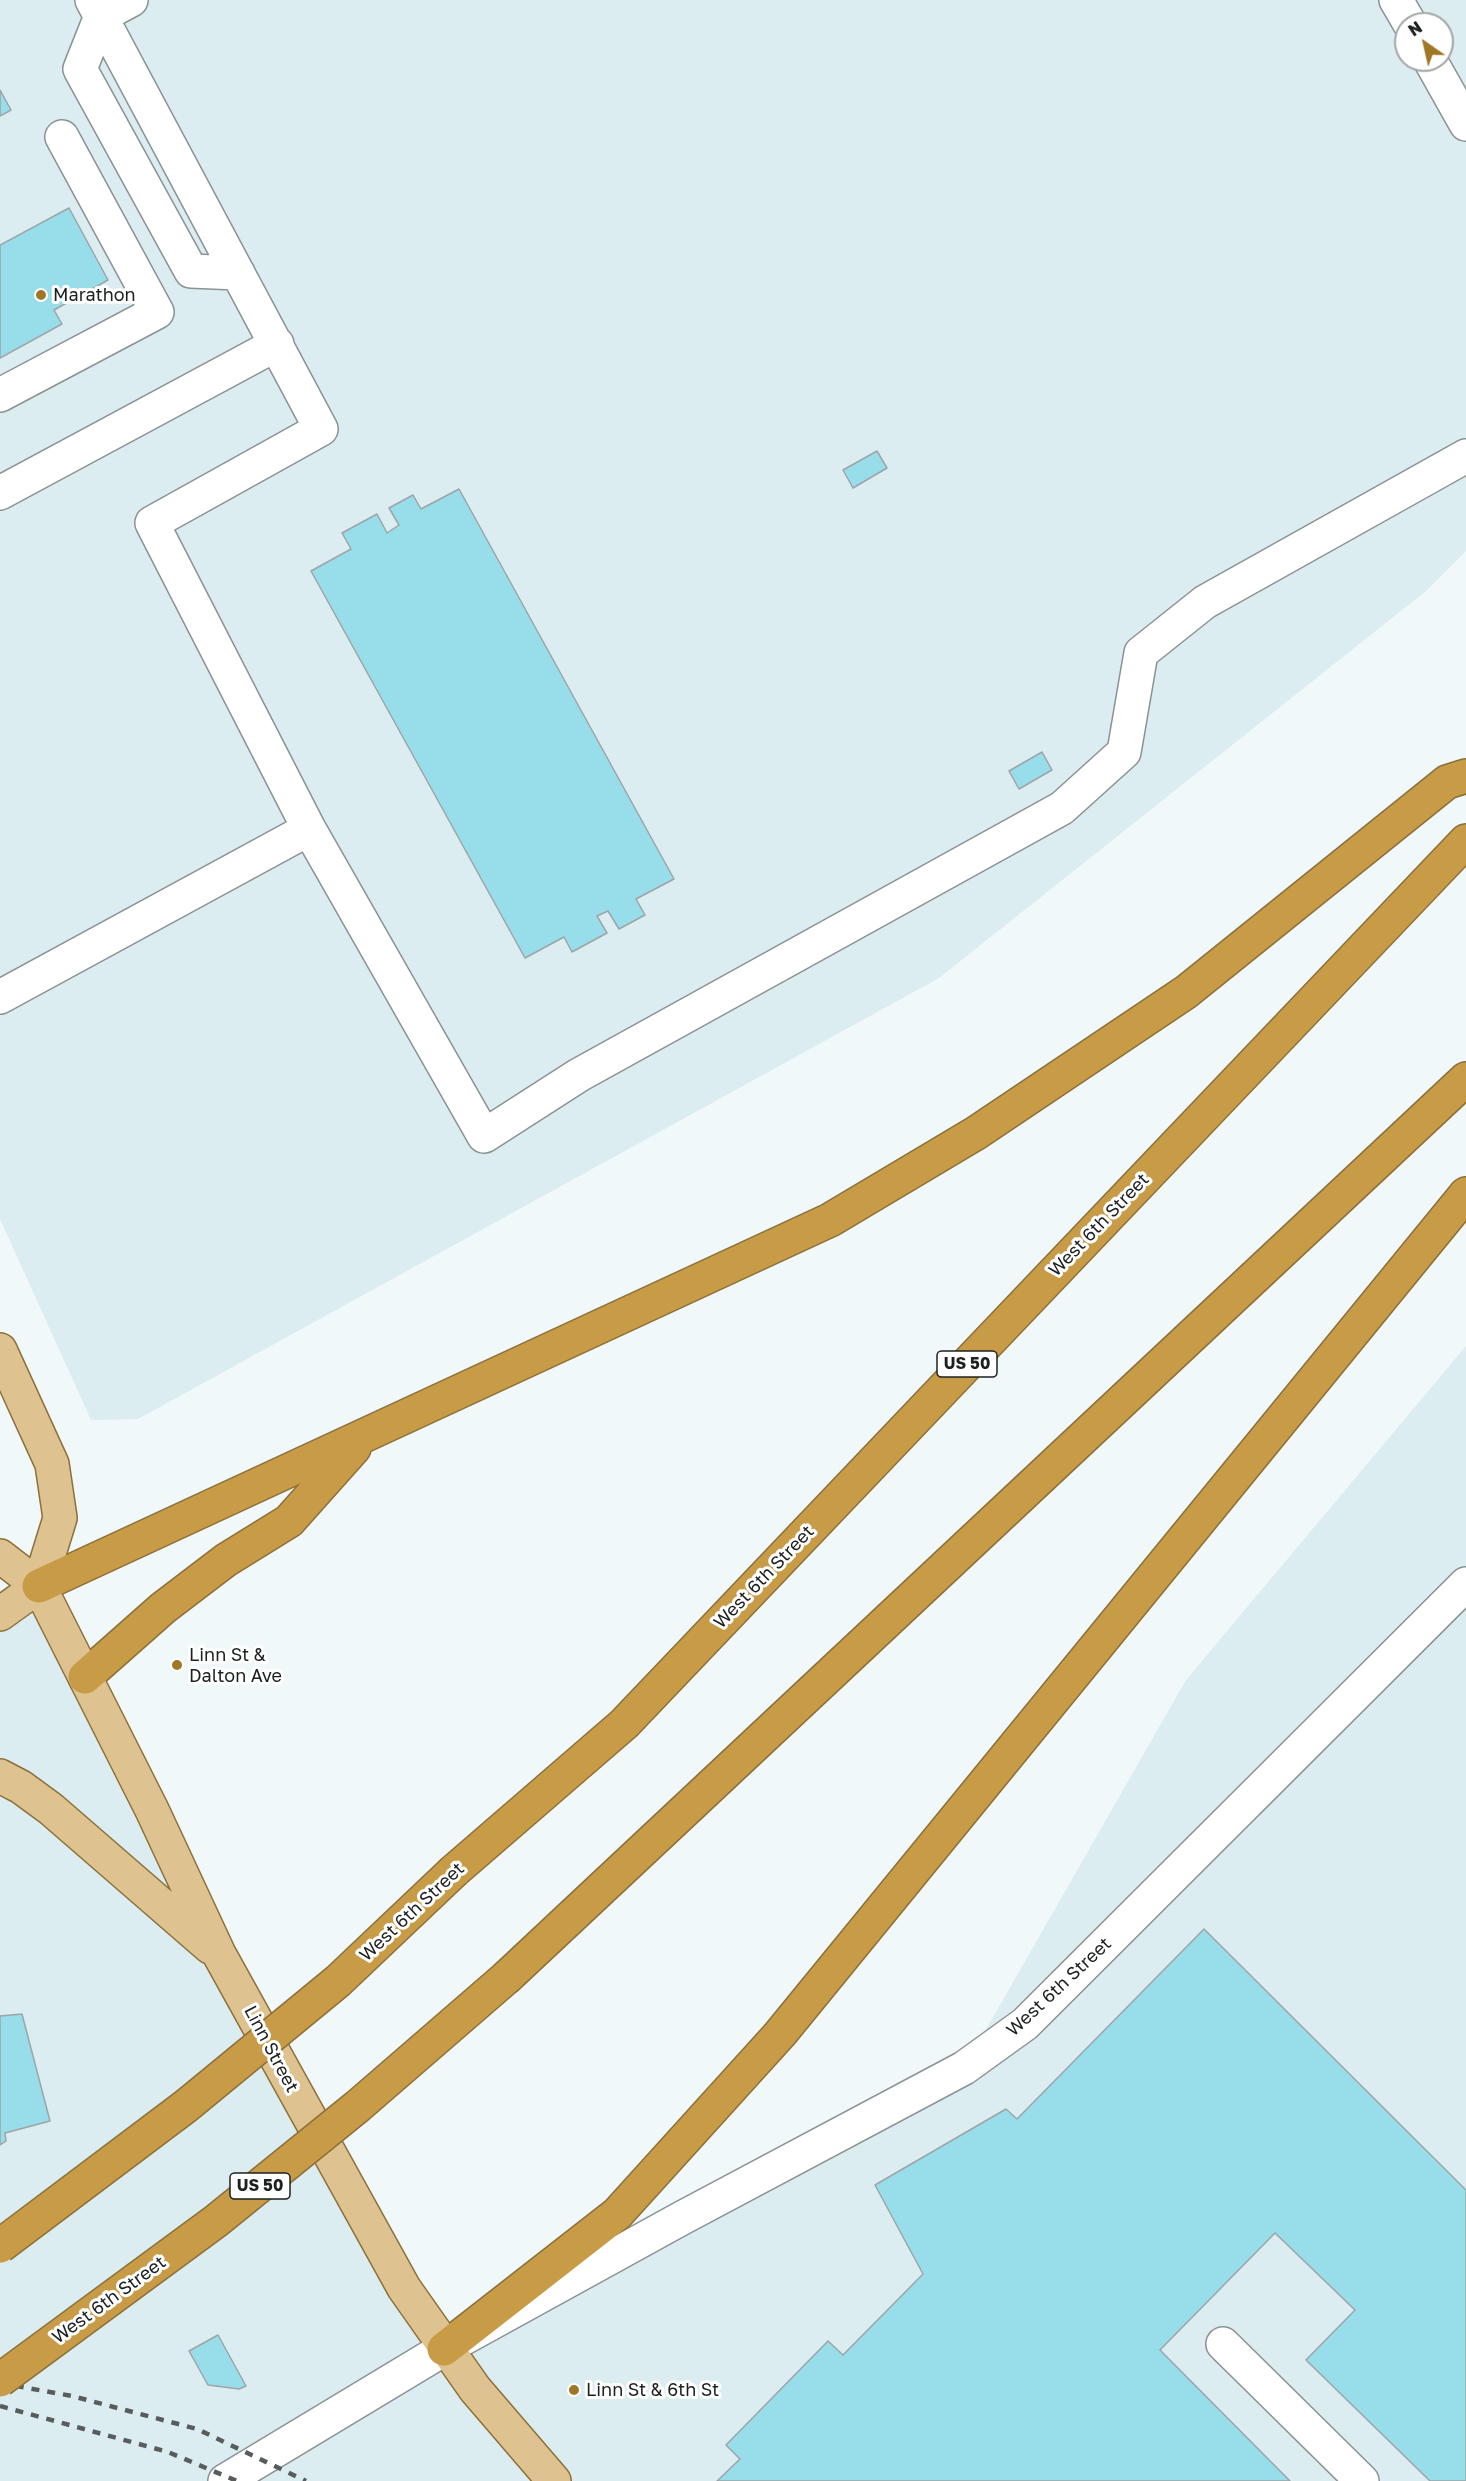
<!DOCTYPE html>
<style>
body{margin:0}
#map{position:relative;width:1466px;height:2481px;overflow:hidden;background:#f0f8fa;font-family:"Golos Text",sans-serif}
canvas{display:block}
.north{position:absolute;left:1394px;top:12px;width:60px;height:60px;box-sizing:border-box;background:#fff;border:2px solid #a5a6a6;border-radius:50%;rotate:326deg;font-size:16px;font-weight:700;line-height:24px;text-align:center;color:#1d2020}
.north::after{content:'';display:block;margin:auto;width:21px;height:27px;background:#a07726;clip-path:polygon(50% 0,100% 100%,50% 72%,0 100%)}
</style>
<div id="map">
<canvas width="1466" height="2481"></canvas>
<div class="north">N</div>
</div>
<script>
const ctx = document.querySelector('canvas').getContext('2d');
ctx.lineJoin = 'round';
function fill(path, color) { ctx.fillStyle = color; ctx.fill(path, 'evenodd'); }
const poly = rows => new Path2D(rows.map(r => 'M' + r).join(''));
function strokePath(path, color, width, dash) { ctx.strokeStyle = color; ctx.lineWidth = width; ctx.lineCap = dash ? 'butt' : 'round'; ctx.setLineDash(dash || []); ctx.stroke(path); }
function label(font, color, halo, rows, align = 'center') {
  ctx.font = font + ' "Golos Text",sans-serif'; ctx.lineWidth = 6; ctx.setLineDash([]); ctx.textBaseline = 'middle'; ctx.strokeStyle = halo; ctx.fillStyle = color; for (const [text, x, y, turn = 0] of rows) {
    ctx.save(); ctx.translate(x, y); ctx.rotate((+turn || 0) * Math.PI / 180); ctx.textAlign = isNaN(turn) ? turn : align; if (halo) ctx.strokeText(text, 0, 0); ctx.fillText(text, 0, 0); ctx.restore();
  }
}
const built = poly([
 [0,0,1466,0,1466,551,1426,591,939,978,138,1419,91,1420,0,1219],
 [1406,24,1442,24,1442,60,1406,60],
 [1466,1346,1466,2481,0,2481,0,1614,39,1586,444,2349,964,2068,1186,1680]
]);
const building = poly([
 [0,90,11,110,0,116,0,90],
 [69,208,108,280,54,310,62,324,0,358,0,245,69,208],
 [877,451,887,468,853,488,843,470,877,451],
 [459,489,674,879,636,899,645,915,619,929,608,911,597,916,607,933,572,952,564,937,525,958,311,571,351,549,342,533,377,514,387,533,399,525,389,508,413,495,421,509,459,489],
 [1042,752,1052,770,1019,789,1009,771,1042,752],
 [1204,1929,1466,2190,1466,2481,1430,2481,1306,2360,1355,2310,1275,2233,1160,2350,1290,2481,717,2481,740,2459,726,2445,828,2341,843,2355,923,2274,875,2185,1006,2109,1017,2119,1204,1929],
 [22,2014,50,2121,5,2133,6,2141,0,2145,0,2016,22,2014],
 [218,2335,246,2386,239,2389,208,2385,189,2351,218,2335]
]);
const minor = poly([
 [92,0,321,429,152,523,309,829,484,1136,579,1075,1062,808,1124,752,1141,653,1205,602,1466,456],
 [131,0,101,16,80,69,191,271,238,273],
 [1396,0,1410,24],
 [1430,60,1466,124],
 [0,395,157,312,62,137],
 [0,493,277,344],
 [0,997,309,829],
 [1223,2344,1362,2481],
 [225,2481,444,2349,682,2218,964,2068,1025,2024,1466,1584]
]);
const major = poly([
 [0,1350,52,1464,60,1518,39,1586],
 [0,1556,39,1586,152,1810,219,1954,404,2288,475,2389,554,2481],
 [0,1614,39,1586],
 [0,1776,21,1787,51,1809,210,1947]
]);
const highway = poly([
 [39,1586,830,1220,976,1133,1186,992,1447,782,1466,776],
 [85,1677,163,1608,226,1560,289,1521,354,1448],
 [454,1871,624,1724,1466,841],
 [507,1977,1466,1079],
 [444,2349,617,2214,780,2034,1466,1194]
]);
const rail = poly([
 [0,2383,72,2396,197,2429,306,2481],
 [0,2406,168,2452,237,2481]
]);
const highwayBridge = poly([
 [0,2246,186,2106,338,1981,454,1871],
 [0,2380,216,2221,358,2106,507,1977]
]);
const markers = [
 [41,295,6,"#a07726"],
 [177,1665,6,"#a07726"],
 [574,2390,6,"#a07726"]
];
const shields = [
 [967,1364,60],
 [260,2186,60]
];
const shieldNames = [
 ["US 50",967,1364],
 ["US 50",260,2186]
];
const poiNames = [
 ["Marathon",53,295],
 ["Linn St &",189,1655],
 ["Dalton Ave",189,1676],
 ["Linn St & 6th St",586,2390]
];
const streetNames = [
 ["West 6th Street",1099,1225,-46],
 ["West 6th Street",764,1577,-46],
 ["West 6th Street",412,1912,-43],
 ["West 6th Street",1059,1987,-43],
 ["Linn Street",271,2049,62],
 ["West 6th Street",109,2300,-36]
];
fill(built, '#dbedf0');
fill(building, '#97ddea');
strokePath(building, '#9da5a7', 1.5);
strokePath(minor, '#8b9294', 36);
strokePath(major, '#8c7039', 36);
strokePath(highway, '#8c7039', 36);
strokePath(minor, '#fff', 33);
strokePath(major, '#dec391', 33);
strokePath(highway, '#c89b47', 33);
strokePath(rail, '#585c5d', 4.5, [8, 8]);
strokePath(highwayBridge, '#8c7039', 36, []);
strokePath(highwayBridge, '#c89b47', 33);
for (const [x, y, r, color] of markers) { const dot = new Path2D(); dot.arc(x, y, r, 0, 2 * Math.PI); ctx.fillStyle = color; ctx.fill(dot); strokePath(dot, '#fff', 2); }
for (const [x, y, w] of shields) { const box = new Path2D(); box.roundRect(x - w / 2, y - 13, w, 26, 4.5); ctx.fillStyle = '#fff'; ctx.fill(box); strokePath(box, '#1d2020', 1.5); }
label('bold 16px', '#1d2020', null, shieldNames);
label('18px', '#1d2020', '#fff', poiNames, 'left');
label('18px', '#1d2020', '#fff', streetNames);
</script>
